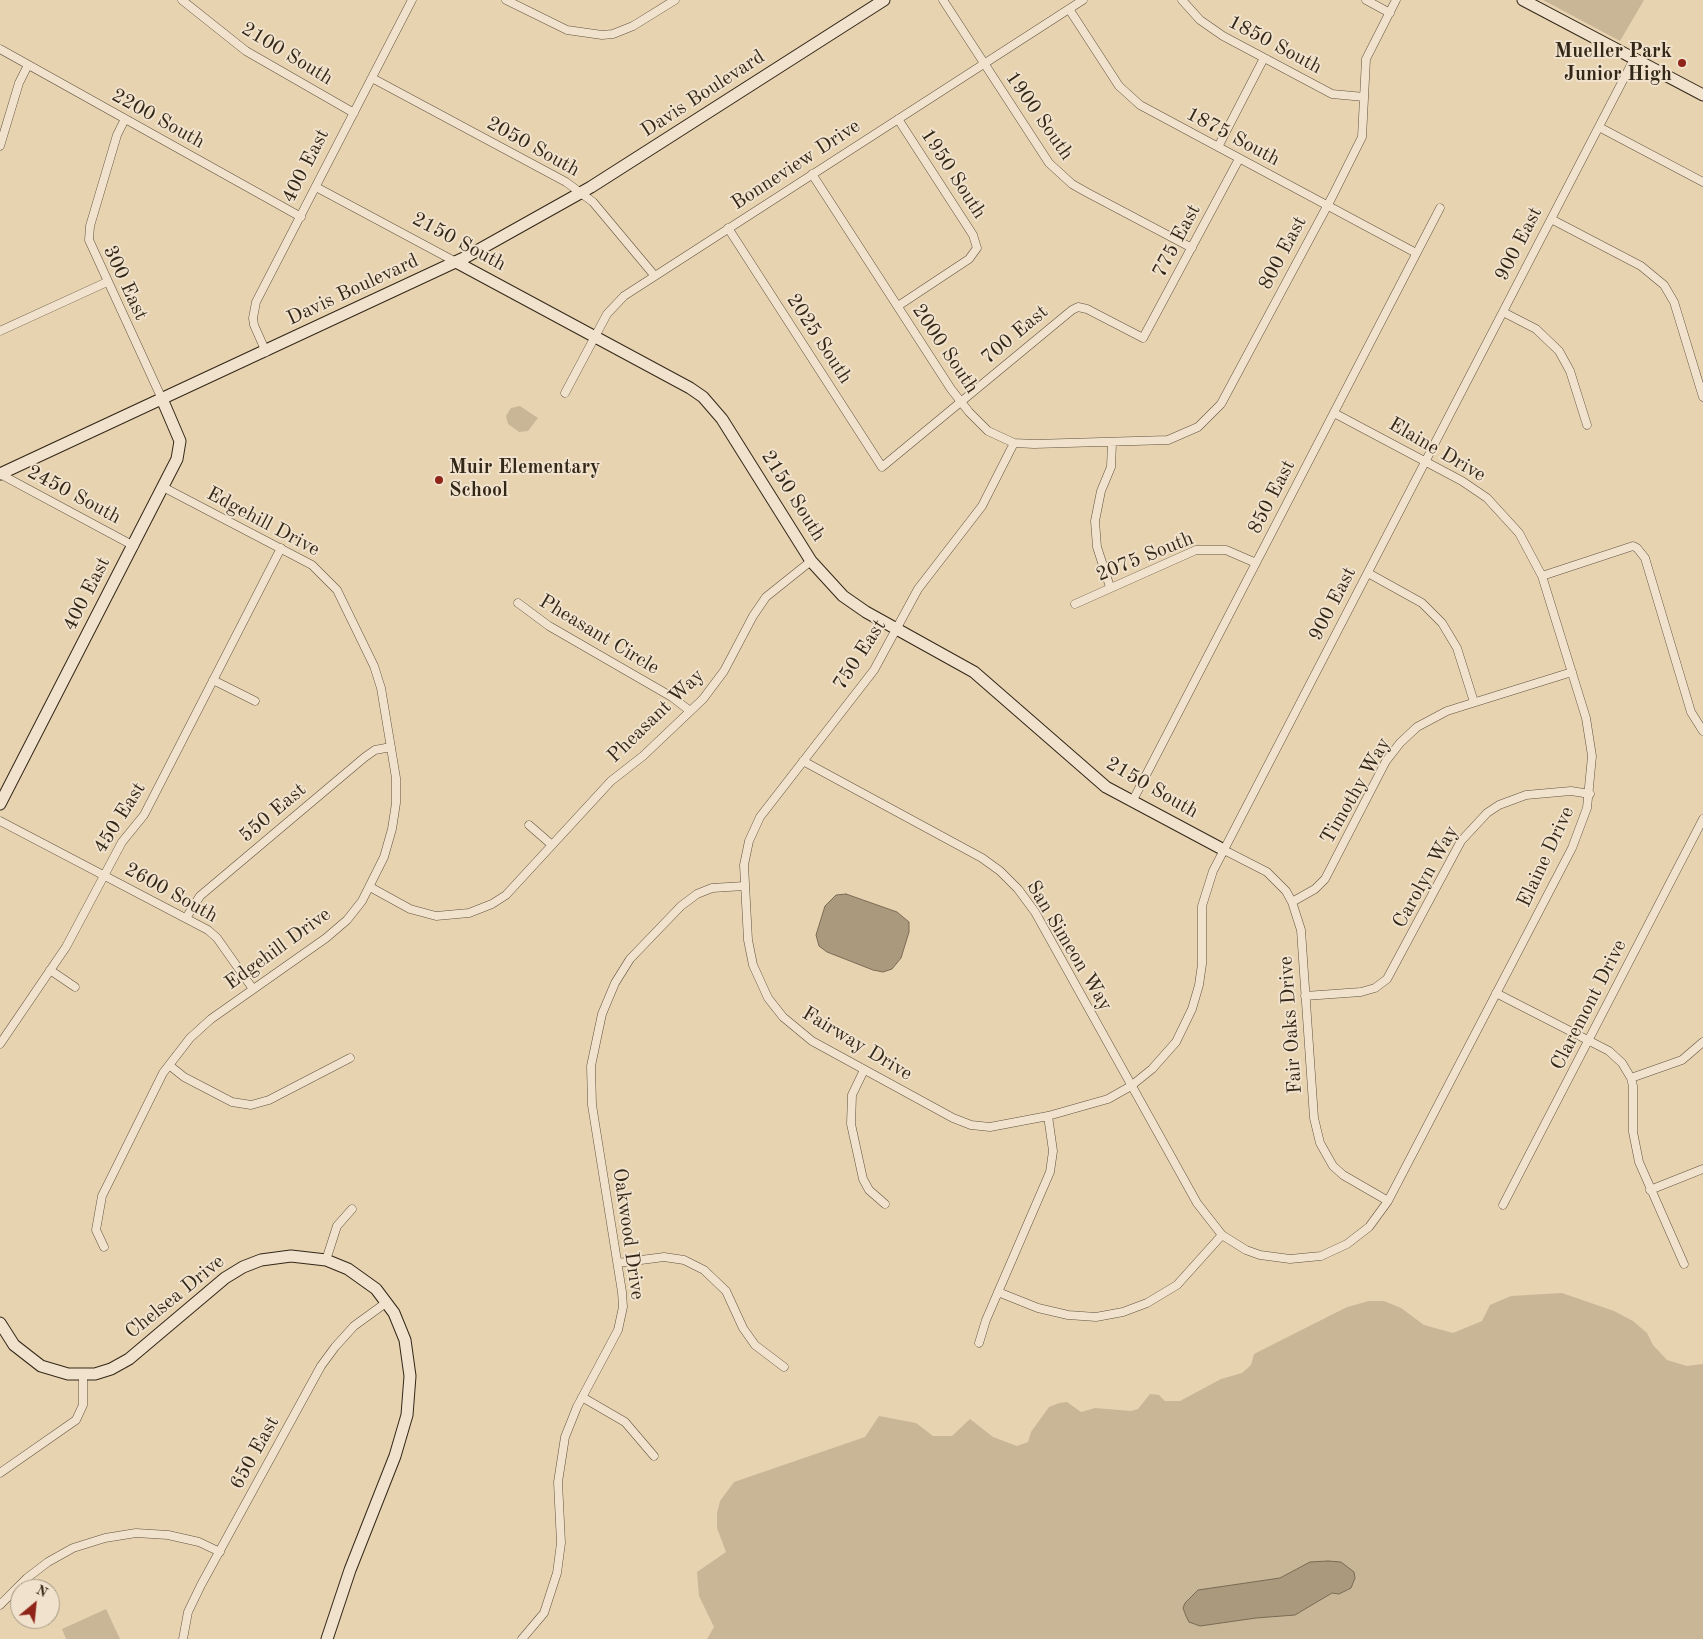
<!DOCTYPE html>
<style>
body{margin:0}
#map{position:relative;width:1703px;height:1639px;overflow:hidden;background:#e8d3b1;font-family:"Old Standard TT",serif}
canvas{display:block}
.north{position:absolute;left:10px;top:1579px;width:50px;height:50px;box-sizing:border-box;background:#f0e2cc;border:1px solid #a49784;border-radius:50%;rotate:28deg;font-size:14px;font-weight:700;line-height:20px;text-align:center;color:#332718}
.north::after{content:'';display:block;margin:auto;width:18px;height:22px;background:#8f2418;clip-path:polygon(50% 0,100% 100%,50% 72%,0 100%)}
</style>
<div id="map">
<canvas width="1703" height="1639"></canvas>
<div class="north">N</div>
</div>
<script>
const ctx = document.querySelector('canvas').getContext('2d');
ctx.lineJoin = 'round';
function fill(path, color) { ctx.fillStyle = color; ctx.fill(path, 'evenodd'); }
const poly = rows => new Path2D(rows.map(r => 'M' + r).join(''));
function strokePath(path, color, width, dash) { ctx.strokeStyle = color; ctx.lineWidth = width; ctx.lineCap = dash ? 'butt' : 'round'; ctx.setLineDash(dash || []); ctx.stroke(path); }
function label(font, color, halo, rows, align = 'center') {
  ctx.font = font + ' "Old Standard TT",serif'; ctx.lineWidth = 4; ctx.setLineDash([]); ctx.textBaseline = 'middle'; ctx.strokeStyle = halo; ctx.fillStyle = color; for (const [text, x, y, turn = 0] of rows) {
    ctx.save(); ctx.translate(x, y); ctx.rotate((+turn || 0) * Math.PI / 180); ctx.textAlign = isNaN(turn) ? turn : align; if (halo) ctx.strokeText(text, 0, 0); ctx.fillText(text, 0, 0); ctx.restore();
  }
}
const green = poly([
 [1543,0,1644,0,1620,41],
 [520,406,538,418,528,431,519,432,508,424,506,416,511,408],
 [1562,1293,1614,1311,1633,1321,1647,1333,1653,1345,1667,1360,1687,1366,1703,1364,1703,1639,707,1639,714,1627,699,1596,697,1572,726,1552,717,1528,717,1513,720,1501,734,1482,865,1437,879,1416,916,1423,933,1436,952,1436,970,1419,993,1437,1017,1446,1028,1442,1031,1432,1049,1407,1059,1403,1067,1402,1081,1412,1095,1408,1131,1411,1138,1409,1150,1394,1159,1395,1165,1401,1180,1401,1221,1379,1242,1373,1251,1365,1254,1354,1347,1307,1369,1301,1384,1301,1401,1308,1424,1325,1453,1333,1482,1321,1490,1305,1511,1296],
 [106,1609,120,1639,66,1639,62,1629]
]);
const water = poly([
 [846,894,897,912,909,922,909,932,901,958,892,969,883,972,873,970,827,952,819,946,816,935,825,906,836,895,846,894],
 [1328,1561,1341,1562,1354,1572,1355,1578,1351,1588,1339,1594,1332,1593,1295,1615,1256,1618,1200,1626,1189,1622,1186,1616,1183,1608,1185,1603,1198,1590,1280,1578,1310,1562,1328,1561]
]);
const street = poly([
 [182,0,246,51,354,113],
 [506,0,567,30,602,35,613,34,633,26,675,0],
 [943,0,1049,163,1072,184,1086,192,1192,248],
 [1182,0,1200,20,1223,36,1332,94,1364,97],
 [1366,0,1390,13],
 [1069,9,1119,86,1140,105,1416,253],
 [0,49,301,217],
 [372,78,566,182,593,202,654,275],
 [125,119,117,135,90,226,89,240,162,399],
 [1599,127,1703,182],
 [0,146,19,83,28,65],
 [1218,147,1264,58],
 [812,174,951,389,969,412,988,431,1014,443,1034,444,1168,440,1198,427,1221,404,1332,197,1362,137,1366,59,1396,0],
 [316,187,456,262],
 [1551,219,1641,266,1664,285,1674,302,1703,397],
 [728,228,882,467,1072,310,1078,307,1087,309,1143,338,1239,159],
 [898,306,969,259,977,248,973,235,898,119],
 [1503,312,1536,329,1559,351,1570,371,1587,425],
 [0,331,107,282],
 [266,352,254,325,253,318,256,302,412,0],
 [565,393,607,314,624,296,1083,0],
 [1014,443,982,506,918,589,874,670,760,817,749,841,744,865,748,940,753,965,768,998,783,1017,812,1041,953,1118,971,1125,990,1127,1048,1116,1108,1099,1131,1086,1152,1069,1176,1042,1192,1009,1199,985,1202,964,1202,906,1213,871,1634,59],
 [0,474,134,546],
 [1368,573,1422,603,1442,623,1457,648,1474,702],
 [1542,576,1633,546,1637,548,1645,558,1691,712,1703,731],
 [1110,587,1097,547,1095,521,1101,491,1111,467,1112,443],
 [518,603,549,626,672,697,690,711],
 [1075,604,1196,550,1226,550,1256,563],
 [213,680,255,701],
 [803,761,982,858,1000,871,1018,889,1035,912,1197,1203,1222,1235,1246,1250,1260,1255,1290,1259,1321,1256,1347,1244,1369,1227,1388,1201,1572,848,1587,808,1592,756,1586,718,1542,576,1519,533,1487,498,1462,481,1334,413],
 [1132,802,1440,208],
 [0,821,208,930,217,938,253,989],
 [529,825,552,845],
 [1224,850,1267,872,1286,891,1292,902,1301,930,1314,1118,1320,1143,1333,1166,1343,1175,1388,1201],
 [370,887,410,909,436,916,469,913,492,904,506,895,611,781,643,756,703,699,724,671,753,616,766,597,811,561],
 [1292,902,1315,889,1325,879,1386,761,1400,743,1417,727,1447,711,1572,672],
 [186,918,200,896,365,757,375,750,391,747],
 [50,970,75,987],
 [1496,993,1609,1051,1622,1063,1631,1078,1633,1086,1633,1132,1639,1162,1684,1264],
 [1305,996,1361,992,1375,988,1387,979,1461,841,1487,813,1499,805,1526,795,1571,791,1590,794],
 [0,1044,66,947,122,842,144,815,281,548],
 [169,1065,184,1077,232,1102,251,1105,269,1100,350,1058],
 [864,1070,852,1095,851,1124,863,1179,869,1190,885,1204],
 [1631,1078,1682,1060,1703,1042],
 [1650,1190,1703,1169],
 [1503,1205,1703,819],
 [104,1247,96,1230,102,1196,163,1073,190,1038,211,1019,326,938,347,920,362,901,384,857,392,829,396,803,396,778,381,688,374,666,337,590,312,565,163,487],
 [326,1260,337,1226,352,1209],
 [618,1263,664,1257,684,1260,704,1270,726,1291,743,1328,755,1345,784,1367],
 [998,1292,1038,1308,1068,1315,1096,1317,1123,1312,1147,1303,1177,1285,1222,1235],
 [979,1343,986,1320,1050,1172,1053,1151,1048,1116],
 [582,1397,625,1422,654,1456],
 [0,1473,76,1420,83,1405,83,1374],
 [0,1605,27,1578,48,1562,73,1548,105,1538,136,1533,168,1535,199,1542,220,1552],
 [183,1639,188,1612,201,1585,321,1366,335,1347,354,1326,387,1302],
 [522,1639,544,1613,557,1573,561,1543,558,1482,565,1437,577,1407,618,1330,623,1307,622,1292,592,1105,591,1066,602,1014,615,983,630,959,681,906,697,894,712,888,744,886]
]);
const secondary = poly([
 [1523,0,1703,95],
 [456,262,690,388,703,397,722,419,811,561,843,596,866,612,974,672,1106,787,1224,850],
 [0,474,466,257,591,187,884,0],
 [0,804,177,459,180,441,162,399],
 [0,1323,14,1345,41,1366,68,1374,95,1374,111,1369,129,1359,225,1278,243,1267,261,1260,291,1256,326,1260,348,1269,376,1289,394,1313,405,1340,410,1376,407,1415,395,1456,350,1570,327,1639]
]);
const markers = [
 [1682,63,5,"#8f2418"],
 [439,480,5,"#8f2418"]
];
const streetNames = [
 ["1850 South",1275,45,28],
 ["2100 South",287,54,31],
 ["Davis Boulevard",703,94,-33],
 ["1900 South",1039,116,55],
 ["2200 South",158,119,29],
 ["1875 South",1233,137,28],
 ["2050 South",533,147,29],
 ["Bonneview Drive",796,165,-33],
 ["400 East",306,166,-63],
 ["1950 South",953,174,57],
 ["775 East",1177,241,-62],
 ["2150 South",459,242,28],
 ["900 East",1519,244,-63],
 ["800 East",1283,253,-62],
 ["300 East",125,283,65],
 ["Davis Boulevard",353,290,-25],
 ["700 East",1015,335,-40],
 ["2025 South",819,339,57],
 ["2000 South",945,349,56],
 ["Elaine Drive",1437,450,30],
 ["2450 South",74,495,28],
 ["2150 South",793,496,58],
 ["850 East",1272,497,-63],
 ["Edgehill Drive",263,522,28],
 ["2075 South",1145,557,-22],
 ["400 East",87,594,-63],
 ["900 East",1333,604,-63],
 ["Pheasant Circle",599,635,31],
 ["750 East",860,655,-57],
 ["Pheasant Way",656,716,-44],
 ["2150 South",1152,788,30],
 ["Timothy Way",1356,791,-60],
 ["550 East",273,813,-40],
 ["450 East",120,818,-58],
 ["Elaine Drive",1546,857,-65],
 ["Carolyn Way",1426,877,-61],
 ["2600 South",171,893,29],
 ["San Simeon Way",1069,946,59],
 ["Edgehill Drive",278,949,-36],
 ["Claremont Drive",1589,1005,-63],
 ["Fair Oaks Drive",1291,1025,-94],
 ["Fairway Drive",857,1044,31],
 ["Oakwood Drive",628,1234,82],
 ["Chelsea Drive",175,1297,-39],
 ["650 East",255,1453,-61]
];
const poiNames = [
 ["Mueller Park",1672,52],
 ["Junior High",1672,75],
 ["Muir Elementary",449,468,"left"],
 ["School",449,491,"left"]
];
fill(green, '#c9b697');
fill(water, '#aa997d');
strokePath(water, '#7a6b55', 1);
strokePath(street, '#60523e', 9);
strokePath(secondary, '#332718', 13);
strokePath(street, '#f0e2cc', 8);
strokePath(secondary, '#f0e2cc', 11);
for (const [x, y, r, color] of markers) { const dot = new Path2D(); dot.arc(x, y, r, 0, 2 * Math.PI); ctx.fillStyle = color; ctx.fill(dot); strokePath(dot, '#f0e2cc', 2); }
label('20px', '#332718', '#f0e2cc', streetNames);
label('bold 20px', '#332718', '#f0e2cc', poiNames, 'right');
</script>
